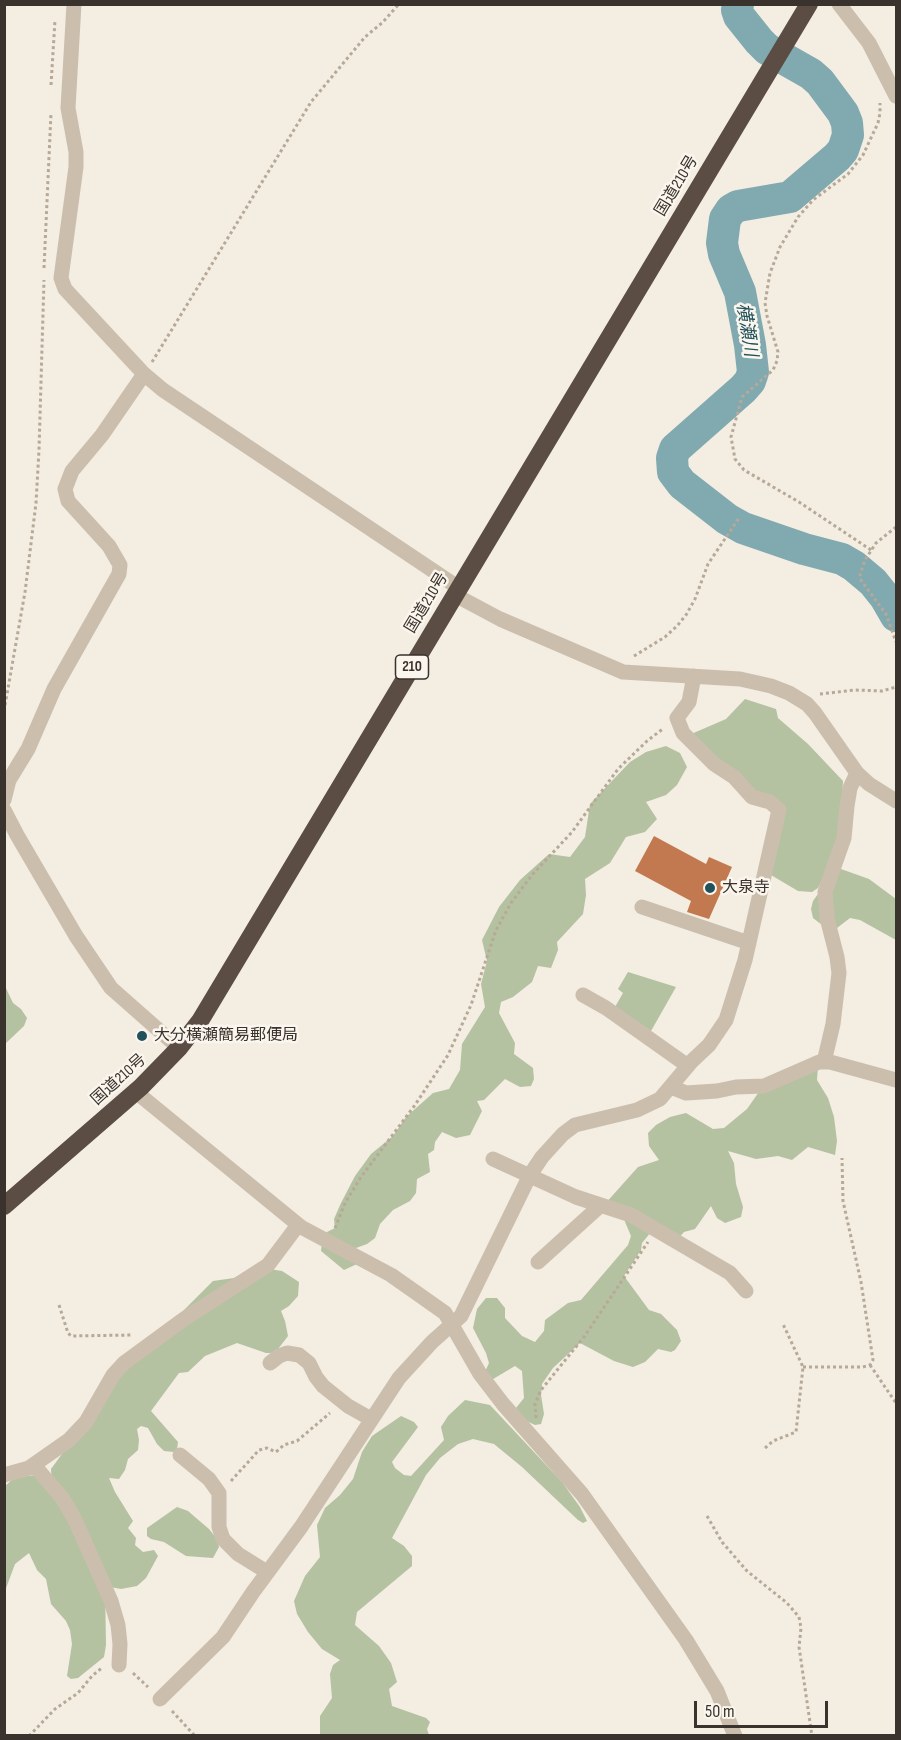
<!DOCTYPE html>
<meta charset="utf-8">
<style>
body{margin:0}
#map{position:relative;width:901px;height:1740px;overflow:hidden;background:#f3ede2;font-family:"Sofia Sans Condensed",sans-serif}
canvas{display:block}
.frame{position:absolute;inset:0;border:6px solid #3a322c;pointer-events:none}
.scale{position:absolute;left:694px;top:1701px;width:134px;height:27px;box-sizing:border-box;border:3px solid #3a322c;border-top:0;padding-left:8px;font-size:18px;line-height:21px;white-space:nowrap;color:#3a322c;-webkit-text-stroke:4px #faf6ee;paint-order:stroke}
</style>
<div id="map">
<canvas width="901" height="1740"></canvas>
<div class="frame"></div>
<div class="scale">50 m</div>
</div>
<script>
const ctx = document.querySelector('canvas').getContext('2d');
ctx.lineJoin = 'round';
function fill(path, color) { ctx.fillStyle = color; ctx.fill(path, 'evenodd'); }
const poly = rows => new Path2D(rows.map(r => 'M' + r).join(''));
function strokePath(path, color, width, dash) { ctx.strokeStyle = color; ctx.lineWidth = width; ctx.lineCap = dash ? 'butt' : 'round'; ctx.setLineDash(dash || []); ctx.stroke(path); }
function label(font, color, halo, rows, align = 'center') {
  ctx.font = font + ' "Sofia Sans Condensed","Noto Sans JP",sans-serif'; ctx.lineWidth = 5; ctx.setLineDash([]); ctx.textBaseline = 'middle'; ctx.strokeStyle = halo; ctx.fillStyle = color; for (const [text, x, y, turn = 0] of rows) {
    ctx.save(); ctx.translate(x, y); ctx.rotate((+turn || 0) * Math.PI / 180); ctx.textAlign = isNaN(turn) ? turn : align; if (halo) ctx.strokeText(text, 0, 0); ctx.fillText(text, 0, 0); ctx.restore();
  }
}
const green = poly([
 [745,699,776,709,778,718,808,744,843,781,840,829,830,865,818,888,812,892,798,891,771,875,783,814,759,797,689,735,726,719],
 [666,746,680,753,687,767,677,785,666,795,646,802,657,819,645,832,626,837,610,863,585,879,586,895,583,914,557,942,558,950,551,968,538,966,532,982,513,997,501,1002,499,1013,515,1043,514,1054,533,1068,534,1079,531,1086,520,1087,505,1079,484,1100,477,1101,482,1111,470,1135,456,1138,442,1132,435,1142,434,1150,428,1154,430,1172,417,1179,416,1193,410,1201,393,1210,380,1224,375,1238,367,1244,356,1248,357,1264,344,1270,321,1251,323,1234,335,1228,334,1219,341,1203,355,1176,371,1154,393,1136,406,1117,433,1093,449,1089,460,1070,462,1044,485,1007,481,984,487,961,482,940,499,907,520,880,549,854,570,857,585,837,590,804,630,762,646,752],
 [841,869,869,879,896,899,896,940,860,920,850,918,837,928,826,928,813,918,811,909,813,901,833,873],
 [628,972,676,987,651,1031,615,1007,623,993,618,989],
 [4,984,13,1003,21,1009,27,1018,24,1026,5,1044],
 [818,1066,817,1080,828,1098,834,1117,837,1141,835,1155,808,1147,792,1160,778,1156,756,1159,728,1151,734,1163,736,1184,743,1207,741,1217,725,1223,717,1218,711,1206,695,1229,684,1232,676,1241,651,1232,642,1243,641,1250,624,1276,649,1310,661,1314,677,1330,681,1341,675,1350,671,1352,658,1349,645,1362,633,1367,614,1361,580,1343,553,1368,542,1384,541,1395,544,1414,541,1424,535,1425,524,1420,516,1408,524,1398,522,1371,515,1366,488,1382,484,1374,489,1363,486,1353,473,1328,477,1309,486,1298,497,1298,505,1308,505,1318,522,1336,535,1342,544,1331,545,1320,568,1303,581,1300,628,1245,631,1236,623,1217,604,1205,638,1167,659,1160,649,1146,648,1133,656,1125,670,1117,686,1113,713,1129,724,1128,747,1109,761,1089],
 [257,1267,282,1271,299,1282,298,1296,289,1306,281,1311,285,1321,288,1336,275,1353,266,1353,237,1343,205,1356,188,1372,179,1373,151,1411,178,1442,177,1449,174,1452,164,1451,157,1444,148,1428,141,1426,137,1429,139,1440,138,1450,128,1459,125,1470,119,1479,109,1478,115,1492,133,1521,128,1528,136,1538,135,1545,143,1552,154,1550,158,1556,146,1578,137,1586,121,1589,105,1586,106,1645,104,1657,78,1678,71,1679,67,1676,72,1644,70,1630,66,1621,51,1604,46,1579,37,1570,29,1553,15,1564,5,1591,5,1486,14,1478,35,1475,52,1485,51,1469,121,1373,213,1281,234,1278],
 [465,1400,490,1405,562,1482,580,1507,587,1521,583,1523,578,1520,522,1467,494,1444,473,1439,458,1444,440,1458,426,1475,392,1538,404,1546,412,1556,412,1566,357,1612,355,1625,379,1646,391,1663,397,1682,389,1689,392,1706,426,1718,430,1722,427,1729,429,1735,320,1735,320,1716,332,1698,330,1674,333,1665,340,1660,322,1649,308,1632,297,1614,294,1601,305,1576,320,1557,317,1525,325,1508,340,1495,353,1479,362,1452,372,1436,401,1416,414,1422,418,1427,392,1462,395,1468,404,1475,411,1476,444,1440,441,1427,448,1416],
 [177,1507,188,1511,209,1529,217,1539,219,1547,213,1558,186,1556,164,1542,151,1539,147,1536,147,1528]
]);
const river = poly([
 [738,4,737,10,739,16,759,41,767,49,811,74,820,82,843,113,847,123,848,135,843,150,837,157,790,197,738,206,731,210,725,219,722,243,724,254,740,292,750,345,753,372,750,381,743,389,675,449,672,458,673,472,682,484,727,519,743,528,804,549,842,559,854,566,873,582,885,597,896,616]
]);
const building = poly([
 [654,836,706,864,709,857,732,867,709,919,687,912,691,901,635,871]
]);
const path = poly([
 [51,85,55,20],
 [44,268,51,113],
 [152,362,311,102,365,37,383,22,399,4],
 [896,527,876,543,865,560,860,575,860,579,886,614,896,642],
 [871,550,799,502,744,470,735,459,731,437,742,397,773,370,777,361,778,352,767,316,765,303,770,273,780,247,798,217,813,200,848,174,863,155,878,123,880,113,880,103],
 [634,656,665,637,677,626,686,615,695,599,708,564,739,518],
 [820,694,855,690,882,691,896,687],
 [4,711,25,592,36,503,39,450,44,280],
 [335,1228,345,1203,361,1177,415,1105,448,1055,471,1005,496,930,511,903,532,875,572,832,618,769,647,741,664,728],
 [59,1305,68,1333,71,1336,132,1335],
 [870,1365,896,1403],
 [803,1367,863,1367,870,1365,873,1360,861,1282,843,1201,842,1158],
 [536,1418,535,1404,541,1390,584,1337,648,1242],
 [765,1448,773,1441,796,1432,803,1367,783,1324],
 [231,1481,259,1450,267,1448,276,1452,284,1445,297,1441,330,1413],
 [707,1516,722,1542,747,1571,787,1603,799,1617,801,1628,799,1647,812,1736],
 [133,1673,148,1687],
 [172,1711,195,1736],
 [29,1736,55,1709,78,1693,92,1676,103,1667]
]);
const minor = poly([
 [74,4,68,108,76,152,76,167,61,278,65,289,144,374,163,390,459,588],
 [839,4,869,43,896,96],
 [455,595,500,619,623,672,740,679,771,686,789,693,807,704,815,713,857,773,869,784,896,801],
 [4,800,9,780,28,749,54,689,119,574,120,565,109,546,68,501,65,489,72,471,102,435,144,374],
 [4,810,17,835,76,936,111,988,179,1048],
 [642,907,749,943],
 [583,995,606,1008,688,1066],
 [824,1062,833,1024,839,973,837,957,827,918,825,892,844,838,847,806,850,788,857,773],
 [671,1087,686,1093,717,1091,736,1087,764,1086,819,1062,830,1062,896,1080],
 [136,1092,301,1227,391,1275,445,1313,480,1374,503,1404,582,1494,686,1640,717,1691,735,1736],
 [493,1159,576,1197,631,1215,730,1273,746,1291],
 [538,1262,601,1205],
 [270,1363,279,1356,287,1353,299,1355,309,1363,316,1377,323,1386,348,1406,371,1419],
 [180,1455,209,1479,219,1493,219,1527,223,1539,238,1554,267,1572],
 [34,1465,63,1499,75,1520,111,1601,118,1625,120,1644,119,1665],
 [4,1475,29,1468,69,1440,86,1422,113,1375,124,1363,184,1319,268,1265,298,1225],
 [160,1699,223,1637,253,1592,301,1527,399,1378,432,1342,461,1316,530,1175,542,1157,563,1134,575,1125,637,1110,660,1099,692,1061,709,1045,726,1020,745,960,779,810,770,802,752,797,734,777,714,764,683,733,677,718,689,702,694,676]
]);
const highway = poly([
 [4,1206,141,1087,179,1048,200,1021,809,4]
]);
const markers = [
 [710,888,6,"#22515b"],
 [142,1036,6,"#22515b"]
];
const shields = [
 [412,667,33]
];
const shieldNames = [
 ["210",412,667]
];
const streetNames = [
 ["国道210号",677,186,-59],
 ["国道210号",427,603,-59],
 ["国道210号",119,1080,-42]
];
const poiNames = [
 ["大泉寺",722,888],
 ["大分横瀬簡易郵便局",154,1036]
];
const waterNames = [
 ["横瀬川",746,330,81]
];
fill(green, '#b4c2a1');
strokePath(river, '#81a9b0', 32);
fill(building, '#c37950');
strokePath(path, '#b7a997', 3, [3, 3]);
strokePath(minor, '#ccbead', 15);
strokePath(highway, '#5b4d43', 18);
for (const [x, y, r, color] of markers) { const dot = new Path2D(); dot.arc(x, y, r, 0, 2 * Math.PI); ctx.fillStyle = color; ctx.fill(dot); strokePath(dot, '#faf6ee', 2); }
for (const [x, y, w] of shields) { const box = new Path2D(); box.roundRect(x - w / 2, y - 12, w, 24, 4.5); ctx.fillStyle = '#faf6ee'; ctx.fill(box); strokePath(box, '#3a322c', 1.5); }
label('bold 15px', '#3a322c', null, shieldNames);
label('16px', '#3a322c', '#faf6ee', streetNames);
label('16px', '#3a322c', '#faf6ee', poiNames, 'left');
label('italic 18px', '#22515b', '#faf6ee', waterNames);
</script>
